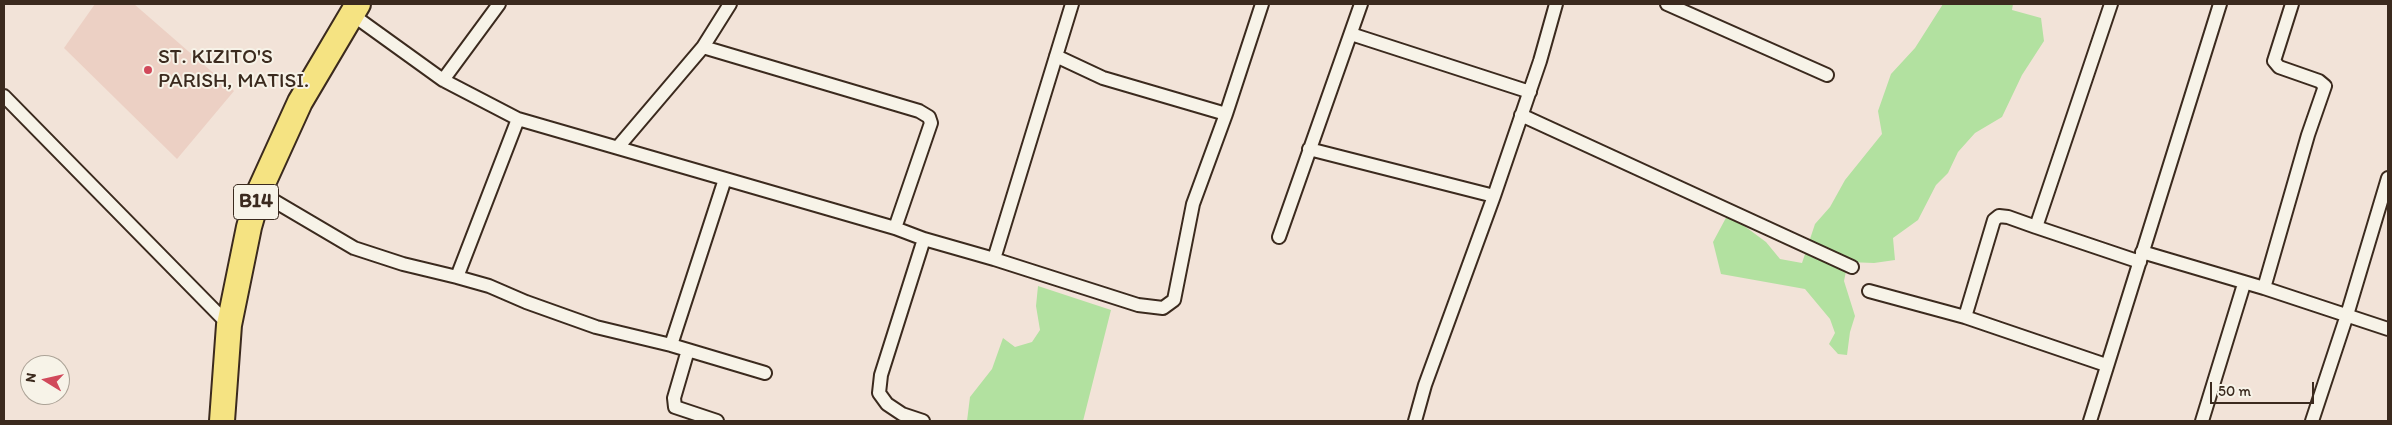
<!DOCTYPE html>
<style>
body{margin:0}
#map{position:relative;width:2392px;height:425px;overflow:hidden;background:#f2e3d8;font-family:Itim,sans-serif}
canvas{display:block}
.frame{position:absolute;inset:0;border:5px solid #3b2a1e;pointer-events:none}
.north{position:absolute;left:20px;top:355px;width:50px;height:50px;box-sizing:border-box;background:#f7f3e8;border:1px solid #aca397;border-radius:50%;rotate:279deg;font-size:14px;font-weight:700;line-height:20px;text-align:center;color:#3b2a1e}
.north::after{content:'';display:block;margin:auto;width:18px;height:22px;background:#d1495b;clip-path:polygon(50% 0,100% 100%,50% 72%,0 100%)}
.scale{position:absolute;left:2210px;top:382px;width:104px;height:22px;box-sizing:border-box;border:2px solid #3b2a1e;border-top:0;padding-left:6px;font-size:15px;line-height:18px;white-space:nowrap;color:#3b2a1e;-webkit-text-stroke:4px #f7f3e8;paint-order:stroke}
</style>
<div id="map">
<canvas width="2392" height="425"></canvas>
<div class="frame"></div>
<div class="north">N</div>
<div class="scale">50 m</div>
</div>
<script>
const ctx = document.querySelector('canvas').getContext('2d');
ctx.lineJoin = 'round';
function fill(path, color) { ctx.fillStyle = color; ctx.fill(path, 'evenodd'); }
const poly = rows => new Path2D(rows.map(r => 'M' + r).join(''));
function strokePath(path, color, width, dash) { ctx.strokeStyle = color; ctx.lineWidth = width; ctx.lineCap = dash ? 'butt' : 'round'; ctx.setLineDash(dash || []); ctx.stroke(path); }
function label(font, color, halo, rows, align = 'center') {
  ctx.font = font + ' Itim,sans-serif'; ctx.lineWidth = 4; ctx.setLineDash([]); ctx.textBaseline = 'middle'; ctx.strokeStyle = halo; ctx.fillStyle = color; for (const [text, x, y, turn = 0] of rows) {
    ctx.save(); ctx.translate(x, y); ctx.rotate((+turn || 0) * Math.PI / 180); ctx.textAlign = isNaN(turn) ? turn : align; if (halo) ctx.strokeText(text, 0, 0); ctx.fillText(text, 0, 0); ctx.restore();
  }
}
const built = poly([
 [95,4,134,4,234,91,177,159,64,48]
]);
const green = poly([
 [1943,4,2013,4,2012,10,2041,18,2044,41,2022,75,2002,117,1975,133,1958,152,1948,173,1936,185,1918,220,1893,238,1895,260,1874,263,1848,262,1844,281,1855,316,1850,332,1847,355,1838,354,1829,344,1835,333,1830,319,1805,289,1721,274,1713,242,1728,214,1766,242,1780,259,1802,263,1815,224,1830,207,1845,180,1882,134,1878,111,1891,74,1915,48],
 [1038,286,1111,310,1083,421,967,421,970,397,992,369,1003,338,1015,347,1032,342,1040,330,1036,306]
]);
const street = poly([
 [1667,4,1827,75],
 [2111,4,2036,227,2140,262],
 [350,13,443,80,518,119,895,228,924,239,881,375,879,393,887,404,902,414,923,421],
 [1351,34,1530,92],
 [703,47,919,111,929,117,931,123,895,228],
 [1056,56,1103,78,1226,114,1262,4],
 [443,80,499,4],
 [4,96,229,325],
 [1521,115,1852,267],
 [618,147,703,47,730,4],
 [1309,149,1494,196],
 [259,192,354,248,403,264,457,277,518,119],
 [1279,237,1361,4],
 [924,239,994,259,1072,4],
 [2142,252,2264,288,2388,329],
 [994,259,1138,305,1163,308,1174,300,1193,204,1226,114],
 [457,277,489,286,526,302,596,327,671,345,765,373],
 [2264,288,2308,135,2325,86,2319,81,2279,67,2274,61,2292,4],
 [1869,291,1965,317,2106,365],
 [1965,317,1994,220,1999,216,2008,217,2036,227],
 [671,345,725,179],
 [688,350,674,398,675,407,717,421],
 [1415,421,1425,385,1494,196,1540,61,1556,4],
 [2090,421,2220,4],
 [2202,421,2244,284],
 [2312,421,2347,315,2388,178]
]);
const highway = poly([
 [222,421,229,325,249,227,259,192,300,102,358,4]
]);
const markers = [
 [148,70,5,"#d1495b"]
];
const shields = [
 [256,202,45]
];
const shieldNames = [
 ["B14",256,202]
];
const poiNames = [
 ["ST. KIZITO'S",158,58],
 ["PARISH, MATISI.",158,82]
];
fill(built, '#ecd0c4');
fill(green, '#b2e1a0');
strokePath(street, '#3b2a1e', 16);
strokePath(highway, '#3b2a1e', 28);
strokePath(street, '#f7f3e8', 12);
strokePath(highway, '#f5e382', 24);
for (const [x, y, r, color] of markers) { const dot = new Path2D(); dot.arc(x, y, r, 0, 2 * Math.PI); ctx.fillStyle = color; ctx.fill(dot); strokePath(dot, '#f7f3e8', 2); }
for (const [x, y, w] of shields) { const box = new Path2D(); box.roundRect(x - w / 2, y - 17.5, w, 35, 4); ctx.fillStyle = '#f7f3e8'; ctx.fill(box); strokePath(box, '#3b2a1e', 1); }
label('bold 20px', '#3b2a1e', null, shieldNames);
label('21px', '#3b2a1e', '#f7f3e8', poiNames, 'left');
</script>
